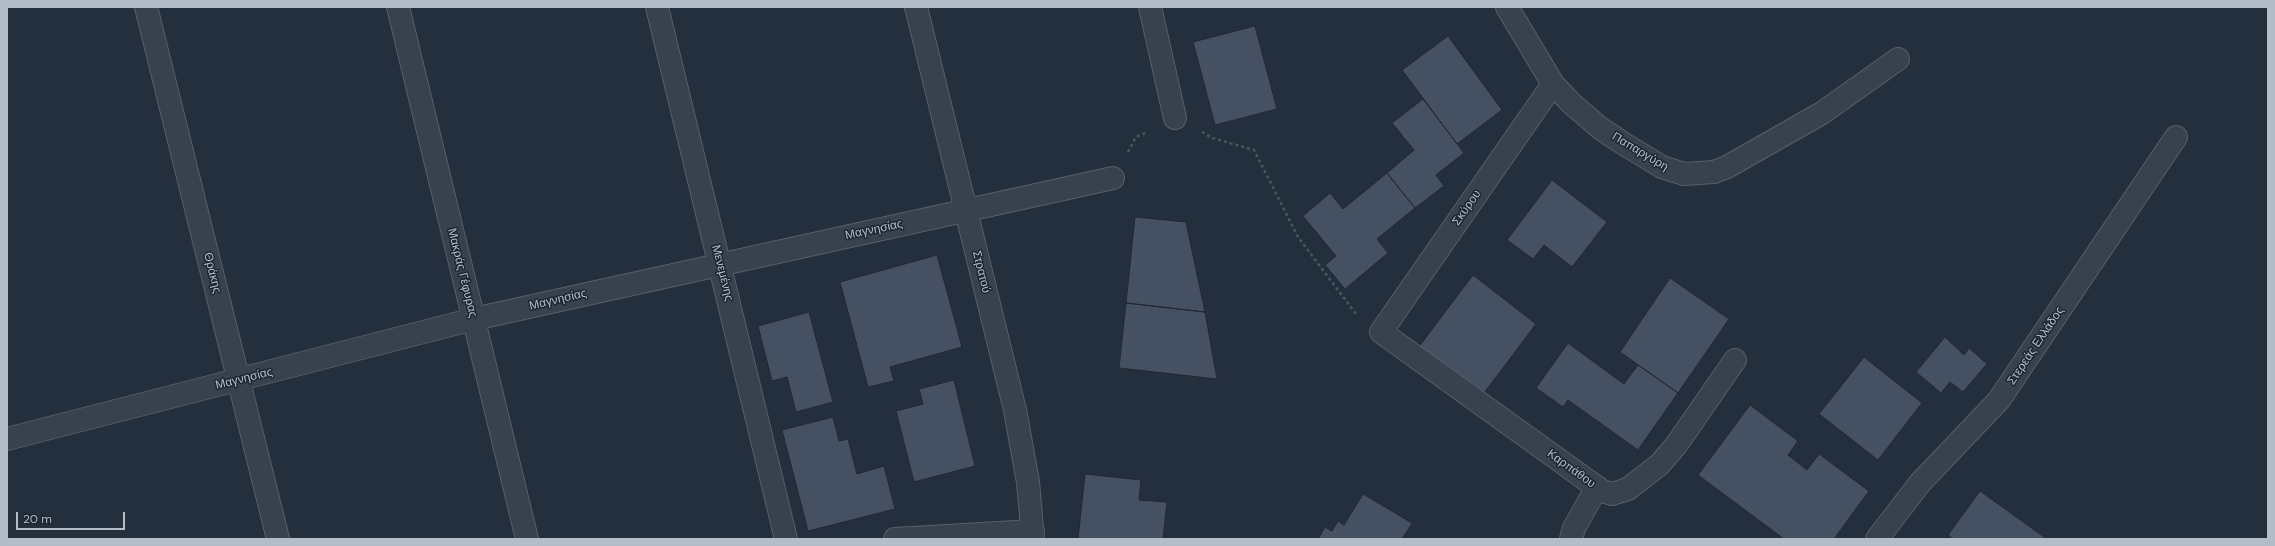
<!DOCTYPE html>
<meta charset="utf-8">
<style>
body{margin:0}
#map{position:relative;width:2275px;height:546px;overflow:hidden;background:#242f3e;font-family:"DM Sans",sans-serif}
canvas{display:block}
.frame{position:absolute;inset:0;border:8px solid #b4bcc9;pointer-events:none}
.scale{position:absolute;left:16px;top:512px;width:109px;height:18px;box-sizing:border-box;border:2px solid #b4bcc9;border-top:0;padding-left:5px;font-size:12px;line-height:14px;white-space:nowrap;color:#b4bcc9;-webkit-text-stroke:3px #1d2633;paint-order:stroke}
</style>
<div id="map">
<canvas width="2275" height="546"></canvas>
<div class="frame"></div>
<div class="scale">20 m</div>
</div>
<script>
const ctx = document.querySelector('canvas').getContext('2d');
ctx.lineJoin = 'round';
function fill(path, color) { ctx.fillStyle = color; ctx.fill(path, 'evenodd'); }
const poly = rows => new Path2D(rows.map(r => 'M' + r).join(''));
function strokePath(path, color, width, dash) { ctx.strokeStyle = color; ctx.lineWidth = width; ctx.lineCap = dash ? 'butt' : 'round'; ctx.setLineDash(dash || []); ctx.stroke(path); }
function label(font, color, halo, rows, align = 'center') {
  ctx.font = font + ' "DM Sans",sans-serif'; ctx.lineWidth = 3; ctx.setLineDash([]); ctx.textBaseline = 'middle'; ctx.strokeStyle = halo; ctx.fillStyle = color; for (const [text, x, y, turn = 0] of rows) {
    ctx.save(); ctx.translate(x, y); ctx.rotate((+turn || 0) * Math.PI / 180); ctx.textAlign = isNaN(turn) ? turn : align; if (halo) ctx.strokeText(text, 0, 0); ctx.fillText(text, 0, 0); ctx.restore();
  }
}
const building = poly([
 [1255,26,1277,109,1215,125,1193,42,1255,26],
 [1448,36,1502,110,1457,144,1402,70,1448,36],
 [1423,99,1464,153,1436,175,1444,186,1415,208,1387,173,1414,150,1392,123,1423,99],
 [1387,173,1415,208,1377,239,1388,253,1345,289,1325,265,1336,256,1303,216,1330,193,1343,209,1387,173],
 [1552,180,1607,222,1572,267,1544,245,1533,259,1507,240,1552,180],
 [1135,217,1186,222,1205,312,1126,303,1135,217],
 [937,255,962,347,890,367,894,381,868,387,840,282,937,255],
 [1473,275,1536,324,1481,397,1418,348,1473,275],
 [1670,278,1729,319,1678,393,1620,352,1670,278],
 [1126,303,1205,312,1217,379,1119,368,1126,303],
 [809,312,833,402,796,412,787,377,772,381,758,326,809,312],
 [1945,337,1964,355,1969,348,1987,364,1963,392,1950,382,1941,393,1916,372,1945,337],
 [1568,343,1624,384,1638,365,1678,393,1638,450,1568,400,1563,407,1536,388,1568,343],
 [1864,357,1922,403,1878,460,1819,414,1864,357],
 [954,380,975,466,914,482,896,411,923,404,919,389,954,380],
 [1750,405,1798,441,1788,455,1807,470,1819,454,1869,491,1834,539,1784,539,1698,475,1750,405],
 [833,417,839,441,848,439,857,474,884,466,895,509,808,531,782,430,833,417],
 [1085,474,1141,480,1139,500,1167,502,1163,539,1078,539,1085,474],
 [1980,491,2047,539,1953,539,1948,535,1980,491],
 [1363,494,1412,523,1402,539,1318,539,1325,527,1332,531,1338,521,1344,525,1363,494]
]);
const path = poly([
 [1202,132,1212,138,1254,150,1298,237,1356,314],
 [1128,152,1136,137,1148,132]
]);
const minor = poly([
 [146,7,278,539],
 [398,7,527,539],
 [657,7,786,539],
 [916,7,1015,410,1028,482,1033,539],
 [1150,7,1175,118],
 [1507,7,1553,84,1571,103,1600,128,1624,144,1662,167,1684,174,1714,172,1727,167,1822,113,1898,59],
 [1553,84,1381,332,1602,491,1612,494,1628,489,1660,464,1677,444,1735,360],
 [7,439,474,319,1113,178],
 [895,539,1033,531],
 [1571,539,1574,528,1597,487],
 [1877,539,1920,483,1999,400,2176,137]
]);
const streetNames = [
 ["Παπαργύρη",1640,152,31],
 ["Σκύρου",1467,208,-55],
 ["Μαγνησίας",874,230,-12],
 ["Στρατού",981,272,76],
 ["Θράκης",212,273,76],
 ["Μακράς Γέφυρας",462,273,76],
 ["Μενεμένης",722,273,76],
 ["Μαγνησίας",558,300,-13],
 ["Στερεάς Ελλάδος",2036,346,-56],
 ["Μαγνησίας",244,379,-14],
 ["Καρπάθου",1571,469,36]
];
fill(building, '#455162');
strokePath(building, '#1f2835', 1);
strokePath(minor, '#565f6c', 24);
strokePath(path, '#44595c', 2.5, [3, 3]);
strokePath(minor, '#38414e', 22);
label('12px', '#b4bcc9', '#1d2633', streetNames);
</script>
